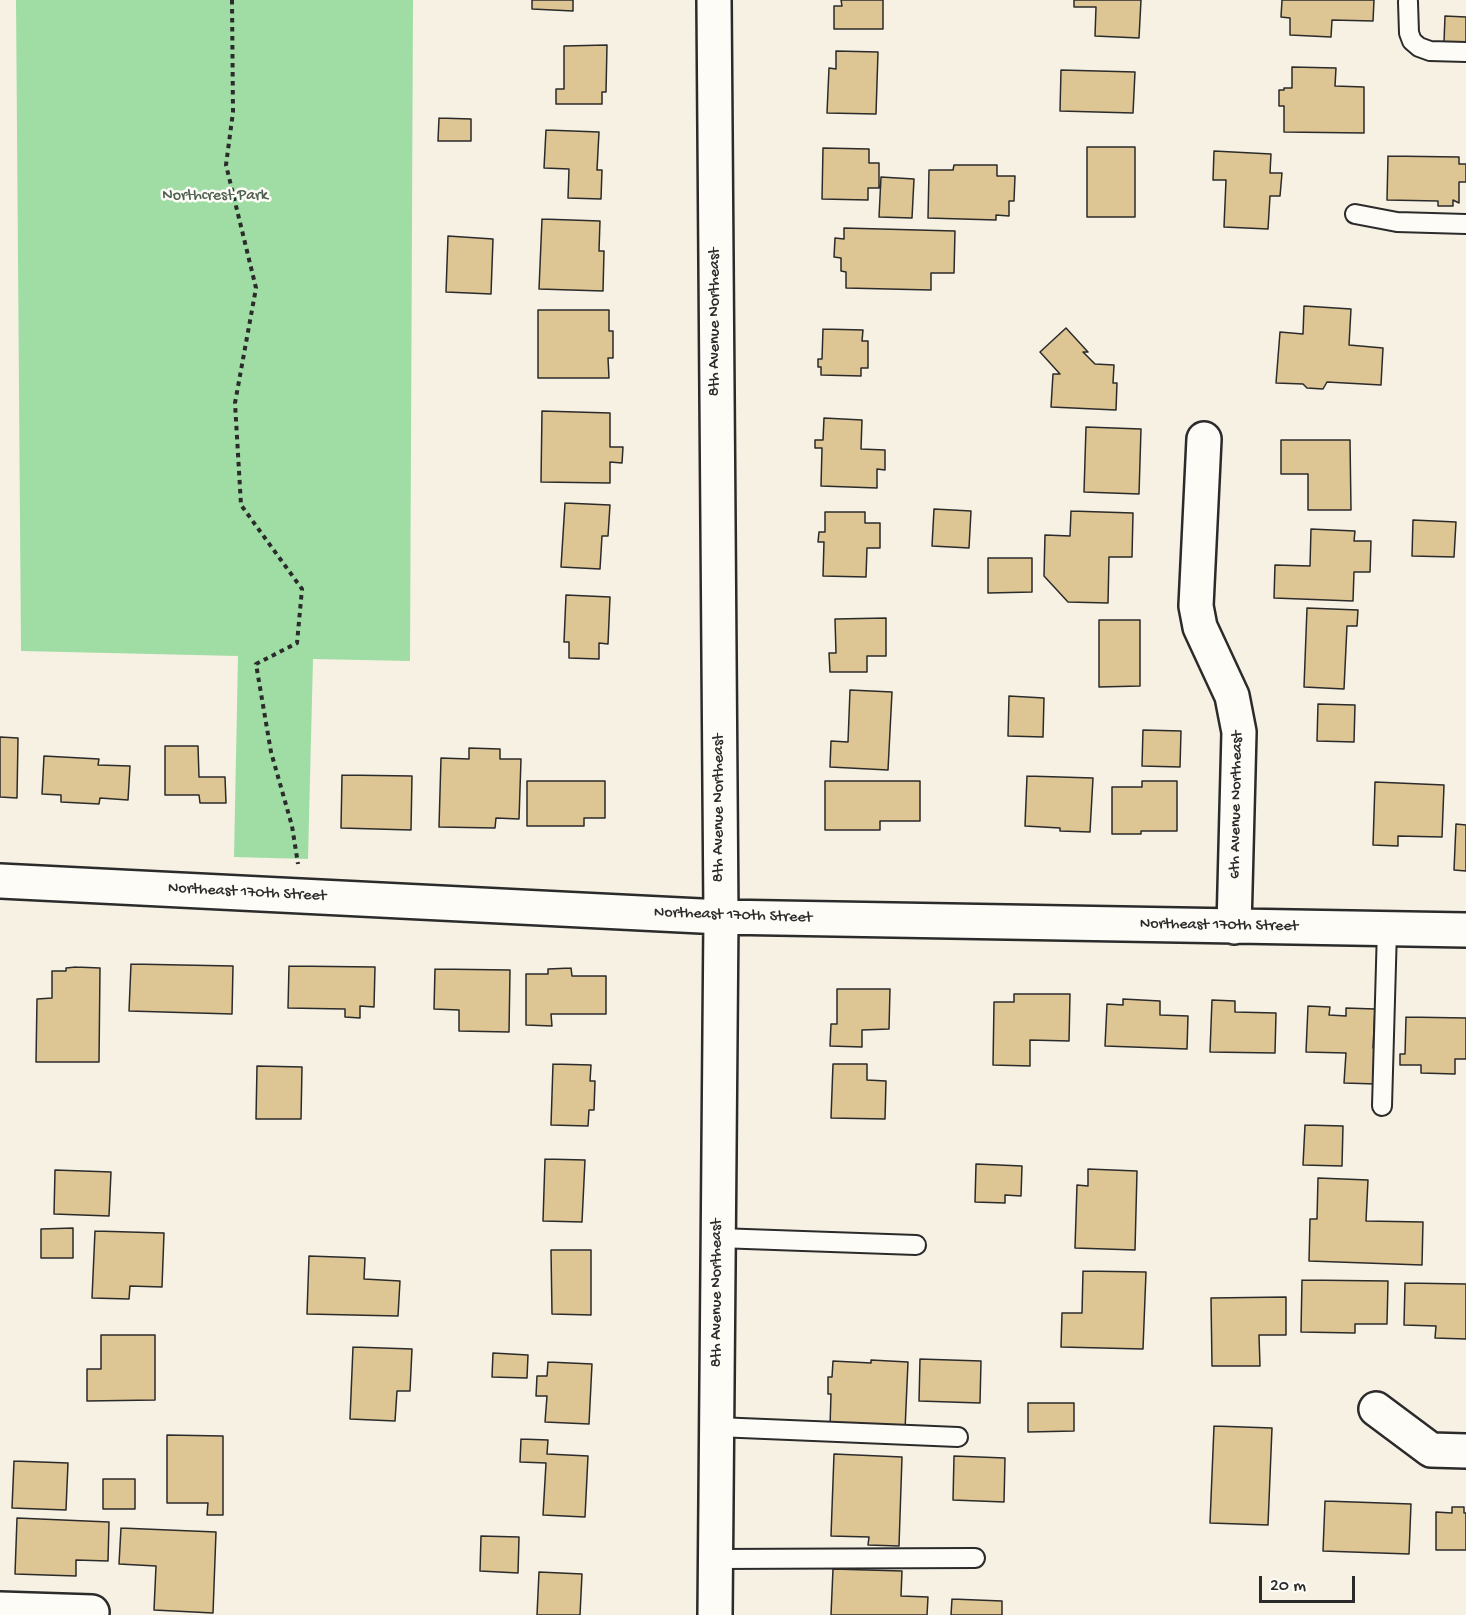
<!DOCTYPE html>
<style>
body{margin:0}
#map{position:relative;width:1466px;height:1615px;overflow:hidden;background:#f7f1e3;font-family:"Gochi Hand",sans-serif}
canvas{display:block}
.scale{position:absolute;left:1259px;top:1576px;width:96px;height:27px;box-sizing:border-box;border:3px solid #2b2b2b;border-top:0;padding-left:8px;font-size:18px;line-height:21px;white-space:nowrap;color:#2b2b2b;-webkit-text-stroke:4px #fdfcf7;paint-order:stroke}
</style>
<div id="map">
<canvas width="1466" height="1615"></canvas>
<div class="scale">20 m</div>
</div>
<script>
const ctx = document.querySelector('canvas').getContext('2d');
ctx.lineJoin = 'round';
function fill(path, color) { ctx.fillStyle = color; ctx.fill(path, 'evenodd'); }
const poly = rows => new Path2D(rows.map(r => 'M' + r).join(''));
function strokePath(path, color, width, dash) { ctx.strokeStyle = color; ctx.lineWidth = width; ctx.lineCap = dash ? 'butt' : 'round'; ctx.setLineDash(dash || []); ctx.stroke(path); }
function label(font, color, halo, rows, align = 'center') {
  ctx.font = font + ' "Gochi Hand",sans-serif'; ctx.lineWidth = 5; ctx.setLineDash([]); ctx.textBaseline = 'middle'; ctx.strokeStyle = halo; ctx.fillStyle = color; for (const [text, x, y, turn = 0] of rows) {
    ctx.save(); ctx.translate(x, y); ctx.rotate((+turn || 0) * Math.PI / 180); ctx.textAlign = isNaN(turn) ? turn : align; if (halo) ctx.strokeText(text, 0, 0); ctx.fillText(text, 0, 0); ctx.restore();
  }
}
const green = poly([
 [16,0,413,0,410,661,313,659,308,859,234,857,238,656,21,651]
]);
const building = poly([
 [532,0,573,0,573,11,532,9,532,0],
 [841,0,883,0,883,29,834,29,834,6,842,6,841,0],
 [1074,0,1141,0,1139,38,1095,36,1096,7,1074,7,1074,0],
 [1282,0,1374,0,1373,21,1332,20,1331,37,1290,35,1290,18,1281,17,1282,0],
 [1445,16,1466,17,1466,43,1444,42,1445,16],
 [607,45,606,92,602,92,602,104,556,104,556,89,564,89,564,46,607,45],
 [836,51,878,52,876,114,827,113,829,68,836,69,836,51],
 [1292,67,1336,68,1335,86,1364,87,1364,133,1284,132,1284,106,1279,106,1279,90,1284,90,1284,88,1292,88,1292,67],
 [1061,70,1135,72,1133,113,1060,111,1061,70],
 [439,118,471,119,471,141,438,141,439,118],
 [546,130,599,132,597,170,602,170,601,199,568,198,569,169,544,168,546,130],
 [1087,147,1135,147,1135,217,1087,217,1087,147],
 [823,148,869,149,869,163,879,163,879,188,868,188,868,200,822,199,823,148],
 [1214,151,1271,154,1270,173,1282,173,1280,196,1270,196,1268,229,1224,227,1226,180,1213,180,1214,151],
 [1388,156,1459,157,1459,164,1466,164,1466,182,1459,182,1459,203,1453,200,1453,206,1438,206,1438,201,1387,200,1388,156],
 [954,165,997,165,997,176,1015,176,1014,201,1009,201,1009,216,996,215,996,220,928,218,929,170,953,170,954,165],
 [881,177,914,179,912,218,879,217,881,177],
 [542,219,600,221,599,251,604,251,603,291,539,289,542,219],
 [844,228,955,231,954,273,931,273,931,290,846,288,846,272,841,271,841,258,834,257,835,238,844,239,844,228],
 [448,236,493,239,491,294,446,292,448,236],
 [1304,306,1351,309,1349,345,1383,348,1381,385,1327,382,1323,389,1307,388,1303,384,1276,383,1280,332,1303,334,1304,306],
 [538,310,609,310,609,331,613,331,613,358,608,358,609,378,538,378,538,310],
 [1066,328,1088,352,1083,352,1095,364,1114,365,1113,383,1117,383,1116,410,1051,407,1053,374,1060,374,1040,352,1066,328],
 [823,329,863,330,862,341,868,341,868,368,861,368,861,376,821,375,821,367,818,367,818,359,822,359,823,329],
 [542,411,610,413,610,447,623,447,622,463,610,462,610,483,541,482,542,411],
 [824,418,862,420,861,449,885,450,885,470,877,469,877,488,821,486,822,448,815,448,815,440,823,440,824,418],
 [1086,427,1141,429,1139,494,1084,492,1086,427],
 [1281,440,1350,440,1351,510,1308,510,1308,474,1281,474,1281,440],
 [565,503,610,505,608,536,602,536,600,569,561,567,565,503],
 [934,509,971,511,969,548,932,546,934,509],
 [1071,511,1133,513,1132,557,1109,557,1108,603,1068,602,1044,576,1045,535,1070,536,1071,511],
 [825,512,865,512,865,523,880,523,880,548,867,548,866,577,823,576,824,542,818,542,819,532,825,532,825,512],
 [1413,520,1456,522,1454,557,1412,556,1413,520],
 [1311,529,1355,531,1354,541,1371,541,1370,572,1354,572,1353,601,1274,598,1275,565,1310,566,1311,529],
 [988,558,1032,558,1032,592,988,593,988,558],
 [566,595,610,597,608,644,599,643,599,659,569,658,569,642,564,642,566,595],
 [1307,608,1358,610,1357,626,1347,626,1344,689,1304,687,1307,608],
 [886,618,886,656,867,656,867,672,830,672,829,653,836,653,835,619,886,618],
 [1099,620,1140,620,1140,686,1099,687,1099,620],
 [850,690,892,692,888,770,830,767,831,741,848,742,850,690],
 [1009,696,1044,698,1043,737,1008,736,1009,696],
 [1318,704,1355,705,1354,742,1317,741,1318,704],
 [1143,730,1181,731,1180,767,1142,766,1143,730],
 [0,737,18,738,17,798,0,797,0,737],
 [165,746,198,746,199,777,225,777,226,803,200,803,199,795,165,795,165,746],
 [469,748,500,749,500,759,521,759,519,819,496,818,495,828,439,827,441,758,469,759,469,748],
 [44,756,99,759,98,765,130,766,128,800,100,798,99,804,61,802,61,795,42,794,44,756],
 [342,775,412,776,411,830,341,828,342,775],
 [1027,776,1093,778,1090,832,1060,831,1060,828,1025,826,1027,776],
 [527,781,605,781,605,818,584,818,584,826,527,826,527,781],
 [825,781,920,781,920,821,880,821,880,830,825,830,825,781],
 [1142,781,1177,781,1177,831,1141,831,1141,834,1112,834,1112,787,1142,787,1142,781],
 [1375,782,1444,785,1442,837,1398,836,1398,846,1373,845,1375,782],
 [1456,824,1466,825,1466,871,1454,870,1456,824],
 [131,964,233,966,232,1014,129,1011,131,964],
 [289,966,375,967,374,1007,360,1006,360,1018,345,1017,345,1009,288,1008,289,966],
 [76,967,100,968,99,1062,36,1062,37,999,52,998,52,971,66,971,66,968,76,967],
 [571,968,572,976,606,976,606,1014,551,1014,552,1026,526,1025,526,974,548,974,548,969,571,968],
 [435,969,510,970,509,1032,459,1031,459,1010,434,1009,435,969],
 [837,989,890,989,889,1029,862,1030,862,1047,830,1046,831,1024,837,1024,837,989],
 [1014,994,1070,994,1069,1041,1030,1040,1030,1066,993,1065,994,1002,1014,1002,1014,994],
 [1123,999,1160,1001,1160,1015,1188,1016,1187,1049,1105,1046,1107,1004,1123,1005,1123,999],
 [1212,1000,1235,1001,1235,1012,1276,1013,1275,1053,1210,1052,1212,1000],
 [1308,1006,1330,1007,1329,1015,1346,1016,1346,1008,1375,1009,1373,1048,1378,1048,1376,1084,1344,1083,1346,1053,1306,1052,1308,1006],
 [1406,1017,1466,1018,1466,1059,1455,1059,1455,1074,1421,1073,1421,1065,1400,1065,1400,1054,1405,1054,1406,1017],
 [553,1064,591,1065,590,1081,595,1081,594,1110,589,1110,588,1126,551,1125,553,1064],
 [833,1064,867,1064,867,1080,886,1081,885,1119,831,1118,833,1064],
 [257,1066,302,1067,301,1119,256,1119,257,1066],
 [1305,1125,1343,1126,1342,1166,1303,1165,1305,1125],
 [545,1159,585,1160,582,1222,543,1221,545,1159],
 [976,1164,1022,1166,1021,1196,1005,1195,1005,1203,975,1202,976,1164],
 [1088,1169,1137,1171,1135,1250,1075,1248,1077,1185,1088,1186,1088,1169],
 [55,1170,111,1172,109,1216,54,1214,55,1170],
 [1318,1178,1368,1180,1366,1221,1423,1222,1422,1265,1309,1261,1310,1219,1317,1219,1318,1178],
 [73,1228,73,1258,41,1258,41,1229,73,1228],
 [95,1231,164,1233,162,1287,130,1286,129,1299,92,1298,95,1231],
 [551,1250,591,1250,591,1315,552,1314,551,1250],
 [309,1256,365,1258,364,1279,400,1281,398,1316,307,1314,309,1256],
 [1083,1271,1146,1272,1143,1349,1061,1347,1062,1313,1082,1313,1083,1271],
 [1302,1280,1388,1281,1387,1324,1355,1324,1355,1333,1301,1332,1302,1280],
 [1405,1283,1466,1284,1466,1339,1435,1338,1436,1326,1404,1325,1405,1283],
 [1286,1297,1286,1335,1259,1335,1260,1366,1212,1366,1211,1298,1286,1297],
 [101,1335,155,1335,155,1400,87,1401,87,1369,101,1369,101,1335],
 [353,1347,412,1349,410,1391,397,1391,395,1421,350,1419,353,1347],
 [493,1353,528,1355,527,1378,492,1377,493,1353],
 [920,1359,981,1361,980,1403,919,1401,920,1359],
 [871,1360,908,1362,905,1430,830,1427,831,1394,828,1394,828,1377,832,1377,833,1361,871,1363,871,1360],
 [548,1362,592,1364,589,1424,545,1422,547,1396,536,1396,537,1376,547,1376,548,1362],
 [1028,1403,1074,1403,1074,1431,1028,1432,1028,1403],
 [1214,1426,1272,1428,1268,1525,1210,1523,1214,1426],
 [167,1435,223,1436,223,1515,207,1515,208,1503,167,1503,167,1435],
 [521,1439,548,1440,547,1454,588,1456,585,1517,543,1515,546,1463,520,1462,521,1439],
 [834,1454,902,1457,899,1546,868,1545,869,1537,831,1536,834,1454],
 [954,1456,1005,1458,1004,1502,953,1500,954,1456],
 [14,1461,68,1463,66,1510,12,1508,14,1461],
 [103,1479,135,1479,135,1509,103,1509,103,1479],
 [1325,1501,1411,1504,1409,1554,1323,1551,1325,1501],
 [1452,1507,1464,1507,1464,1513,1466,1513,1466,1550,1436,1550,1436,1512,1452,1513,1452,1507],
 [17,1518,109,1522,108,1561,76,1560,76,1576,15,1574,17,1518],
 [121,1528,216,1532,213,1613,154,1610,156,1566,119,1564,121,1528],
 [481,1536,519,1537,518,1573,480,1571,481,1536],
 [833,1569,902,1571,901,1596,928,1597,927,1615,831,1615,833,1569],
 [539,1572,582,1574,580,1615,537,1615,539,1572],
 [952,1599,1002,1601,1002,1615,951,1615,952,1599]
]);
const path = poly([
 [232,0,233,112,226,165,256,288,235,403,241,505,302,589,297,643,256,664,271,752,292,826,298,864]
]);
const lane = poly([
 [1408,2,1409,33,1412,41,1419,47,1430,51,1466,52],
 [1355,214,1397,222,1466,224],
 [1382,1106,1387,929],
 [718,1238,916,1245],
 [717,1427,958,1437],
 [715,1559,975,1558]
]);
const street = poly([
 [714,0,721,917,715,1615],
 [1204,439,1196,606,1200,627,1232,696,1239,732,1234,927],
 [0,881,721,917,1466,930],
 [1376,1409,1431,1450,1466,1451],
 [0,1609,92,1612]
]);
const parkNames = [
 ["Northcrest Park",215,197]
];
const streetNames = [
 ["8th Avenue Northeast",716,322,-90],
 ["6th Avenue Northeast",1237,805,-89],
 ["8th Avenue Northeast",720,808,-90],
 ["Northeast 170th Street",247,893,3],
 ["Northeast 170th Street",733,916,2],
 ["Northeast 170th Street",1219,926,1],
 ["8th Avenue Northeast",718,1293,-90]
];
fill(green, '#a0dda5');
fill(building, '#dec594');
strokePath(building, '#2b2b2b', 1.5);
strokePath(lane, '#2b2b2b', 22);
strokePath(street, '#2b2b2b', 38);
strokePath(path, '#2b2b2b', 4, [4.5, 4.5]);
strokePath(lane, '#fdfcf7', 18);
strokePath(street, '#fdfcf7', 33);
label('16px', '#4e6050', '#fdfcf7', parkNames);
label('16px', '#2b2b2b', '#fdfcf7', streetNames);
</script>
